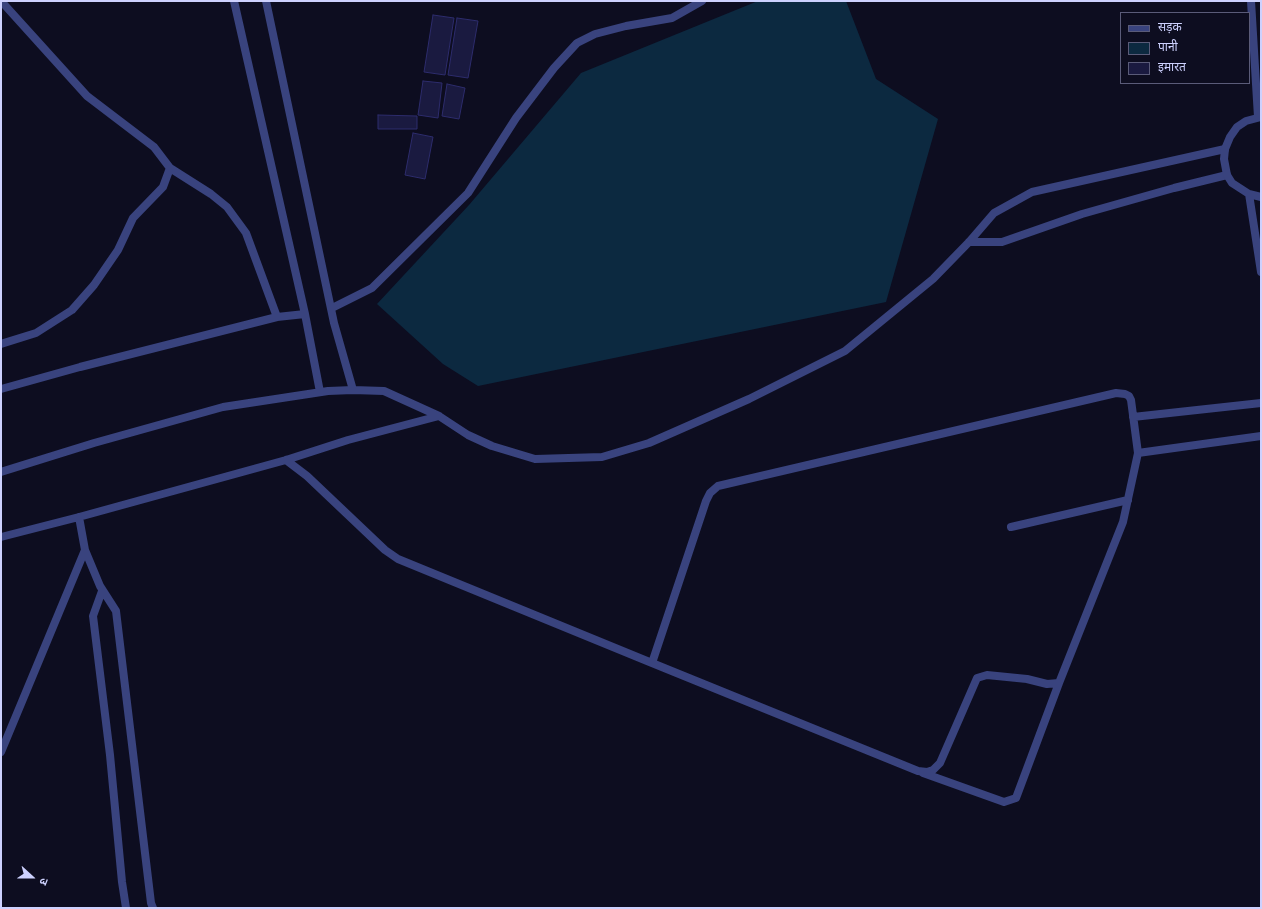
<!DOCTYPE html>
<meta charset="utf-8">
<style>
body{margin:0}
#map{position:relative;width:1262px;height:909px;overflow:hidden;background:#0d0d20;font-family:Roboto,"Noto Sans Devanagari",sans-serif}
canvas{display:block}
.frame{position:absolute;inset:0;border:2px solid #cdd1fe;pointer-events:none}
.legend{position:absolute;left:1120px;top:12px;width:130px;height:72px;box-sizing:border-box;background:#0d0d20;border:1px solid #5a5b79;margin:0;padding:5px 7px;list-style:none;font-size:12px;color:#cdd1fe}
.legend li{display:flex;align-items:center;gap:8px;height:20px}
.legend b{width:20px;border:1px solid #5a5b79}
.north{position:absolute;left:12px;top:857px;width:40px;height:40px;-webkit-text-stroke:3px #0d0d20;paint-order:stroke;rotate:111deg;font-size:11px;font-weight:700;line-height:16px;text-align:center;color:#cdd1fe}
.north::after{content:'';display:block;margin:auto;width:14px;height:18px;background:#cdd1fe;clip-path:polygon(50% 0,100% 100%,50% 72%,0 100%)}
</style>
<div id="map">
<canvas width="1262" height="909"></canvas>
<div class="frame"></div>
<ul class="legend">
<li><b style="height:5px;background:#39437e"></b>सड़क</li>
<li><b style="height:11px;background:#0c2940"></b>पानी</li>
<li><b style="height:11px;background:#1a1a40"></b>इमारत</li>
</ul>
<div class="north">उ</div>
</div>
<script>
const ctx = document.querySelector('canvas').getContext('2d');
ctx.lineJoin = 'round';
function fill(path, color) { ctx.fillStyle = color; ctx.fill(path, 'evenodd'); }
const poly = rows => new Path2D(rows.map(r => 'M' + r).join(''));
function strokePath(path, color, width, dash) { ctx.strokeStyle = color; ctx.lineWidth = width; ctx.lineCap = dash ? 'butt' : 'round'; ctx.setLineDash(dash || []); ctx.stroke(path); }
const water = poly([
 [758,1,846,1,876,79,938,119,886,302,478,386,443,364,377,304,469,205,581,73]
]);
const building = poly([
 [433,15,454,18,445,75,424,72,433,15],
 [457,18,478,21,468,78,448,75,457,18],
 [423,81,442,83,438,118,418,115,423,81],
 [447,84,465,88,459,119,442,116,447,84],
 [378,115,417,116,417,129,378,129,378,115],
 [413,133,433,137,425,179,405,175,413,133]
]);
const minor = poly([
 [1,1,87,96,154,147,170,168,163,187,133,218,118,250,94,285,72,310,36,333,1,344],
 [234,1,305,314,320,392],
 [266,1,334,323,353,390],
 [170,168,211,194,227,207,246,233,277,317],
 [969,242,1002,242,1082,214,1174,188,1227,175],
 [332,308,372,288,468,193,516,118,554,68,577,43,595,34,626,26,672,18,702,1],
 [1,389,80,367,277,317,305,314],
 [1133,417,1261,403],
 [1138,453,1261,436],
 [286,460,307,476,385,550,398,559,652,663,918,771,927,772,933,770,940,763,977,678,987,675,1027,679,1047,684,1059,683,1123,522,1138,453,1131,400,1129,396,1125,394,1116,393,718,486,710,493,706,501,652,663],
 [1,472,94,443,223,407,328,391,353,390,384,391,439,416,468,435,492,446,535,459,602,457,649,443,749,399,845,351,933,279,969,242,994,213,1032,192,1225,149],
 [1011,527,1128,500],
 [1,537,79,517,286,460,348,440,439,416],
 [85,550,100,586,116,611,151,903,153,908],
 [102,591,93,616,110,755,122,882,126,908],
 [1,752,85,550,79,517],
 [923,773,1004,802,1016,798,1059,683]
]);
const tertiary = poly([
 [1251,1,1258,117],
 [1261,117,1246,121,1237,127,1230,137,1225,149,1224,159,1227,175,1232,183,1249,194,1261,197],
 [1249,194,1261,272]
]);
fill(water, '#0c2940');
fill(building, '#1a1a40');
strokePath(building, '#2d2c6c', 1);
strokePath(minor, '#39437e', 8);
strokePath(tertiary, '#39437e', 8);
</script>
